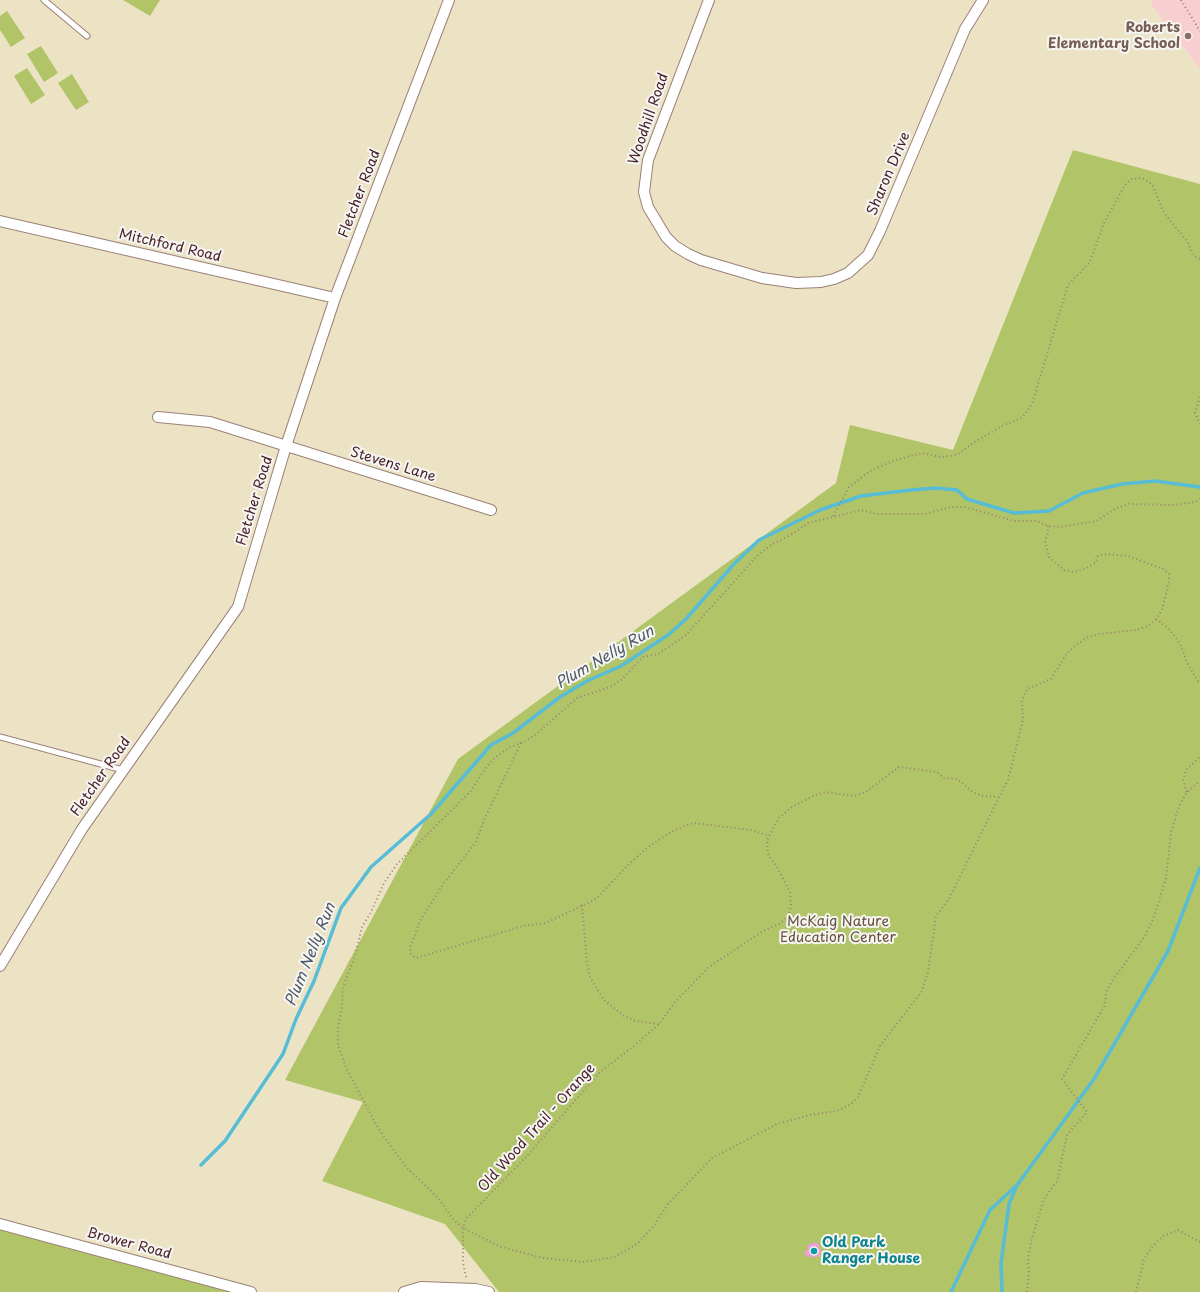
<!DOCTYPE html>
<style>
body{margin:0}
canvas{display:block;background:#ece3c5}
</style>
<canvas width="1200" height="1292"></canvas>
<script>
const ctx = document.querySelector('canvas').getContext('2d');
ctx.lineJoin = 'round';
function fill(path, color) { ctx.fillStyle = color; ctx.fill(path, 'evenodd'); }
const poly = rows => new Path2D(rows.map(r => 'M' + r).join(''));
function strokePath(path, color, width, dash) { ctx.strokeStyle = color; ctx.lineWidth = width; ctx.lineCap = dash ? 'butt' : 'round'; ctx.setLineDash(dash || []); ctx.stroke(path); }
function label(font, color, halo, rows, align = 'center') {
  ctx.font = font + ' "Playpen Sans",sans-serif'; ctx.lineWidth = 4; ctx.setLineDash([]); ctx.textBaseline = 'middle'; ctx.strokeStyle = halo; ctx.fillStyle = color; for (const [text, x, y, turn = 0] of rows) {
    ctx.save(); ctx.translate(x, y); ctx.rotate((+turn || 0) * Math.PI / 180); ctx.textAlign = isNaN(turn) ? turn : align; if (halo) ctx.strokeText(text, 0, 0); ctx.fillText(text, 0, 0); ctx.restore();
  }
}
const built = poly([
 [1152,0,1200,0,1200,69,1151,4]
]);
const green = poly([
 [123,0,160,0,150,16],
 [7,11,25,38,11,47,0,30,0,16],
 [41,46,58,73,44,82,27,54],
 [27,68,45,95,31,104,14,76],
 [72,74,89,102,76,110,58,83],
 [1073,150,1200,184,1200,1292,499,1292,445,1224,322,1181,363,1102,285,1080,458,759,836,483,850,425,953,450],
 [0,1224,249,1292,0,1292]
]);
const stream = poly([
 [201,1165,225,1141,283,1054,296,1019,314,981,341,908,371,867,431,814,491,745,513,733,560,697,587,681,621,666,668,635,686,619,734,564,759,540,820,510,861,496,911,490,935,488,957,490,967,499,1014,513,1049,511,1083,493,1122,484,1155,481,1200,487],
 [951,1292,990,1210,1018,1184,1094,1079,1168,951,1200,868],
 [1002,1292,1001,1263,1009,1204,1017,1185]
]);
const building = poly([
 [817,1242,822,1252,820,1252,820,1256,811,1258,810,1256,806,1257,804,1251,808,1250,807,1245]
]);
const path = poly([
 [1181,0,1200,31],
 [1200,397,1195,413,1200,424],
 [833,516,849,487,870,471,895,460,922,453,941,457,957,455,973,443,1002,426,1023,417,1032,404,1068,285,1090,262,1104,223,1125,185,1132,179,1142,178,1152,184,1164,213,1187,241,1193,255,1200,259],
 [1156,619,1168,628,1177,639,1182,648,1187,663,1200,684],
 [521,743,484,820,476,842,444,883,420,921,410,948,411,954,416,958,523,926,546,923,590,902,597,898,627,866,648,847,671,832,687,825,694,823,751,830,769,836],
 [1187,792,1183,780,1186,770,1200,757],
 [999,797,949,899,936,916,928,972,922,991,880,1046,858,1097,851,1104,837,1111,810,1115,777,1124,712,1158,668,1204,653,1227,637,1244,614,1257,584,1262,543,1258,501,1247,463,1228,453,1219,438,1198,406,1167,390,1145,377,1126,346,1068,338,1045,338,1028,342,1006,343,987,355,956,362,927,371,912,384,883,397,864,470,792,487,766,497,756,510,747,524,742,535,735,577,698,610,687,621,680,643,657,658,654,686,635,757,556,771,545,794,533,808,523,861,510,877,514,925,514,950,507,965,507,1014,521,1037,521,1048,526,1059,527,1097,521,1116,508,1129,504,1175,505,1195,502,1200,499],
 [582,905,587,964,590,977,597,989,604,1000,624,1016,635,1021,659,1024],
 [466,1277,463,1263,463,1228,466,1219,526,1157,600,1072,634,1046,659,1024,675,1002,709,967,763,931,781,923,789,915,791,905,790,892,777,867,768,854,767,840,779,818,792,807,815,795,825,792,854,796,866,792,899,767,937,772,944,778,957,779,973,792,982,796,999,797,1008,780,1023,720,1022,700,1027,689,1051,679,1067,653,1076,645,1088,637,1099,634,1136,630,1148,626,1156,619,1162,610,1169,581,1169,574,1163,569,1128,556,1107,554,1098,556,1095,563,1085,569,1073,572,1064,570,1049,557,1045,541,1048,532,1048,526],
 [1027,1292,1029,1272,1028,1259,1032,1238,1044,1199,1057,1181,1067,1135,1087,1112,1062,1079,1105,1005,1106,992,1112,981,1145,936,1154,917,1166,878,1171,833,1179,806,1187,792,1200,781],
 [1136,1292,1144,1259,1152,1247,1163,1236,1178,1230,1200,1242]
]);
const service = poly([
 [44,0,87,36],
 [0,737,123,770]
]);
const minor = poly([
 [709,0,648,160,644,192,648,207,666,237,675,246,688,254,701,260,762,278,796,283,821,282,834,279,848,273,868,255,880,231,965,29,983,0],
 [0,221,335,298],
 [158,417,210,422,491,510],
 [0,966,82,829,238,607,286,446,335,298,449,0],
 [0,1224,251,1292],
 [404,1292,421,1287,475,1289,489,1292]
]);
const markers = [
 [1188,36,4,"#8d6e63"],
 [814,1251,4,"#0f9aa8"]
];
const educationNames = [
 ["Roberts",1180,28],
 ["Elementary School",1180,44]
];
const streetNames = [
 ["Woodhill Road",649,119,-71],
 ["Sharon Drive",889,174,-67],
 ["Fletcher Road",360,194,-69],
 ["Mitchford Road",170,246,13],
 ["Stevens Lane",393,465,17],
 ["Fletcher Road",255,501,-73],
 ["Fletcher Road",101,777,-55],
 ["Old Wood Trail - Orange",537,1128,-48],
 ["Brower Road",129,1244,15]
];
const parkNames = [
 ["McKaig Nature",838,922],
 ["Education Center",838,938]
];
const cultureNames = [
 ["Old Park",822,1243],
 ["Ranger House",822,1259]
];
const waterNames = [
 ["Plum Nelly Run",605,658,-30],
 ["Plum Nelly Run",311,955,-68]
];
fill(built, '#f7cfd1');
fill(green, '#b1c468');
strokePath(stream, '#57bcd5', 3.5);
fill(building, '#eaa2d4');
strokePath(service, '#9b8178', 7);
strokePath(minor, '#9b8178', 12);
strokePath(path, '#9b8178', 2, [1, 3]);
strokePath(service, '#fff', 5);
strokePath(minor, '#fff', 10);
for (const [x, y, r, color] of markers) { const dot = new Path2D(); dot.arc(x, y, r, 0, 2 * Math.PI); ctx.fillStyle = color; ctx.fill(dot); strokePath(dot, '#f6f6f2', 1.5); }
label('bold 14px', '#785e54', '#f6f6f2', educationNames, 'right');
label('14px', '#4a1f2b', '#f6f6f2', streetNames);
label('14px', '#69513d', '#f6f6f2', parkNames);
label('bold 14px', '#0d838f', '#f6f6f2', cultureNames, 'left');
label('italic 15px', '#4f5666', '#f6f6f2', waterNames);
</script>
